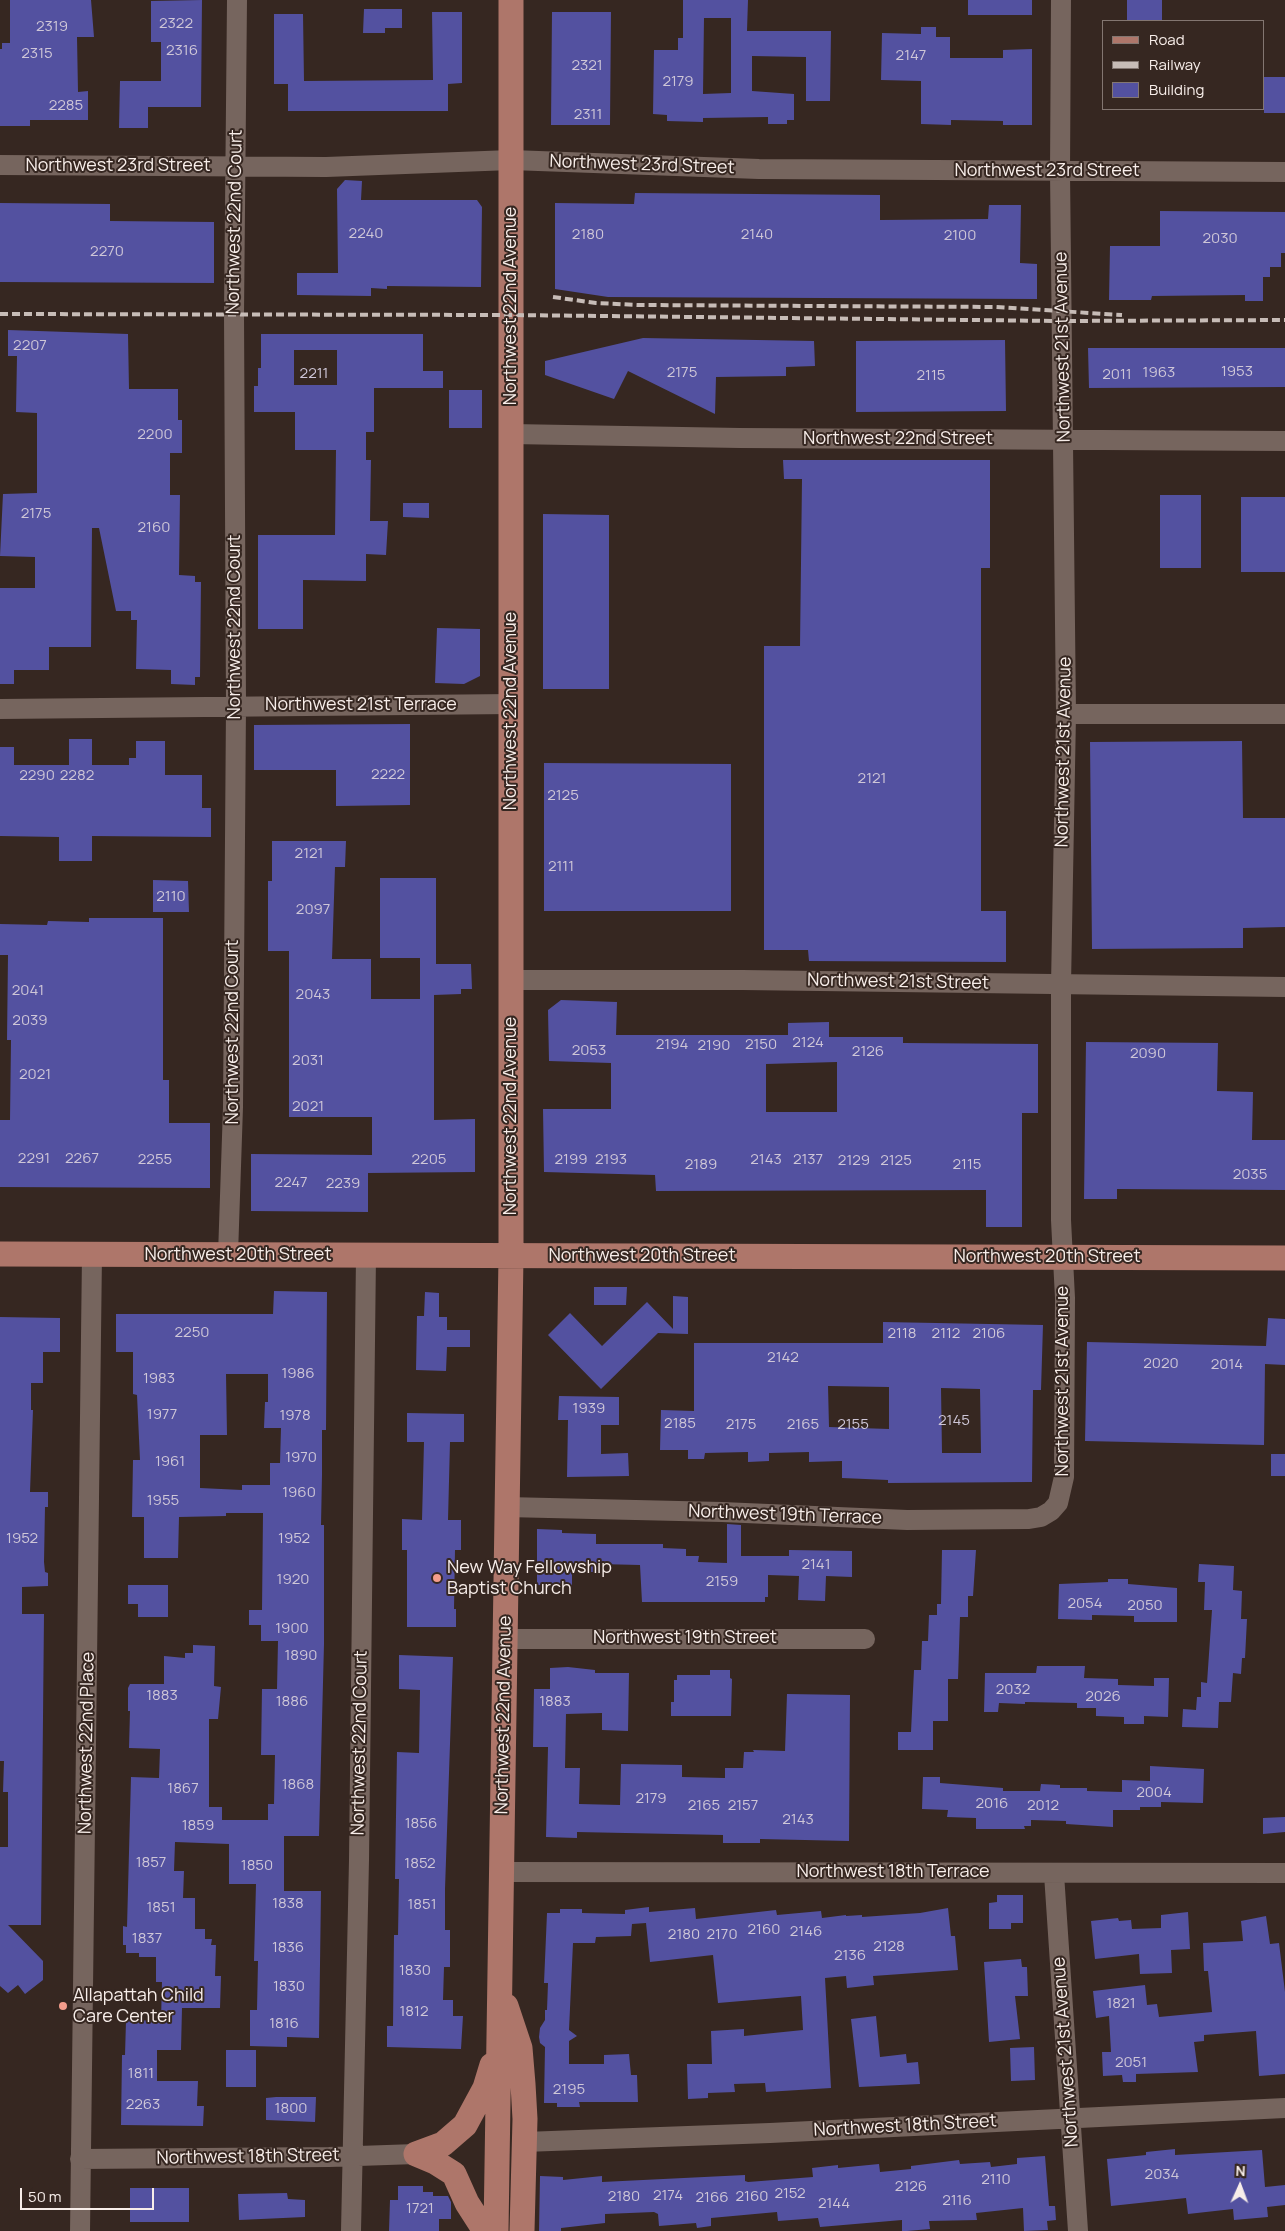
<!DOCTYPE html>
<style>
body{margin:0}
#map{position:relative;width:1285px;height:2231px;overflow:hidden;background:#362721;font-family:Manrope,sans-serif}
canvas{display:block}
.legend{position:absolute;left:1102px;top:20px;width:162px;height:90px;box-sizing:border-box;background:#362721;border:1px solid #837671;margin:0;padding:6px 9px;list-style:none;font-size:15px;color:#f7ede9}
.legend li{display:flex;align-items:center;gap:10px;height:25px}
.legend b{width:25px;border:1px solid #837671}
.north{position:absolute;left:1215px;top:2161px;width:50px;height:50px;-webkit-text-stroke:4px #362721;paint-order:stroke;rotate:2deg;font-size:14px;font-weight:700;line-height:20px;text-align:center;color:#f7ede9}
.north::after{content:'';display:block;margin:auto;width:18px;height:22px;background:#f7ede9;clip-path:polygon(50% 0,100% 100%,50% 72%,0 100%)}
.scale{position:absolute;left:20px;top:2188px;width:134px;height:22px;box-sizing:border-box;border:2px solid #f7ede9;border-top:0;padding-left:6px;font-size:15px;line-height:18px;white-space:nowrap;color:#f7ede9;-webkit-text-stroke:4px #362721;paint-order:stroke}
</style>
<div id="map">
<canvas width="1285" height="2231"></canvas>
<ul class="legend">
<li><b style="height:6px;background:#ae766a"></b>Road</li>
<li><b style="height:6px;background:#c7bcb7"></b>Railway</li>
<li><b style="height:14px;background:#5351a0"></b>Building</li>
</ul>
<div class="north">N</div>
<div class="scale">50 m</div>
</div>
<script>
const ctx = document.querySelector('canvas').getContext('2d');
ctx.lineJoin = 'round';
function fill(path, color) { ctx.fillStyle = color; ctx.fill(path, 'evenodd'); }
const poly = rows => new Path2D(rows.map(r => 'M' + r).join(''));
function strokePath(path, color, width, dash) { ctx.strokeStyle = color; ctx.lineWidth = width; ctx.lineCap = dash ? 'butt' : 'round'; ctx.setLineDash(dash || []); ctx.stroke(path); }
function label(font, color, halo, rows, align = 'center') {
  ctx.font = font + ' Manrope,sans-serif'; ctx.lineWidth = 4; ctx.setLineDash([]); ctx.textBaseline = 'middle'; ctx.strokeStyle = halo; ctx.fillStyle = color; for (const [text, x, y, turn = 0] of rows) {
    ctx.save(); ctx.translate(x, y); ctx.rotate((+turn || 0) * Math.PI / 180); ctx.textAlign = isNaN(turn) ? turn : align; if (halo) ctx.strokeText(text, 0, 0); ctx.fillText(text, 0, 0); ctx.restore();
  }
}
const building = poly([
 [10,0,91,0,94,37,77,37,78,92,88,91,88,120,30,120,30,126,0,126,0,49,2,49,2,43,10,43],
 [202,0,201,107,148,107,148,128,119,128,120,81,161,81,161,42,151,42,151,1],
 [683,0,748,0,747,31,831,31,830,101,806,101,806,57,752,56,752,91,794,94,794,120,787,120,787,124,768,124,768,117,703,118,703,122,667,121,667,115,653,114,654,50,678,50,678,38,683,38],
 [704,18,731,18,731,93,703,94],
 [968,0,1032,0,1032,15,968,15],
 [1127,0,1162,0,1162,21,1127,21],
 [364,9,402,9,402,28,385,28,385,33,363,33],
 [432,12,462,12,462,83,448,84,448,111,288,111,288,84,274,84,274,14,303,14,304,81,433,80],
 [552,12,611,12,610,125,551,125],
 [921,27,936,27,936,37,950,37,950,58,1003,58,1003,50,1032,49,1032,125,1003,125,1003,121,951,120,951,125,921,124,921,81,881,80,882,33,921,34],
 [1264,77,1285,77,1285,113,1264,113],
 [345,180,362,181,361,200,477,200,482,207,481,287,387,286,387,289,371,288,371,296,297,295,297,273,338,273,337,189],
 [635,193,880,195,880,220,988,219,989,205,1021,205,1020,263,1037,264,1037,299,608,297,555,289,555,203,634,204],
 [0,203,110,204,110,221,214,222,214,283,0,282],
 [1160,211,1285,212,1285,253,1281,253,1281,267,1270,267,1270,277,1263,277,1263,301,1245,301,1245,295,1152,296,1151,300,1109,300,1110,246,1160,246],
 [8,330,128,334,129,389,178,389,178,420,182,420,182,453,170,453,170,495,180,495,179,575,195,576,195,582,201,582,200,677,195,677,195,685,171,684,171,670,136,669,137,620,131,620,131,611,116,611,99,528,92,528,91,647,49,647,49,670,14,670,14,684,0,684,0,588,35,588,35,557,0,556,3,494,37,493,37,413,16,412,17,356,8,356],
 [261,334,423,334,423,371,443,371,443,388,374,388,374,432,366,432,366,460,371,460,370,521,388,521,386,555,366,554,366,581,303,580,303,629,258,629,258,535,335,535,336,450,295,450,295,412,254,412,254,386,258,386,258,368,261,368],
 [294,350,337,350,337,385,294,385],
 [643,338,814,341,815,366,786,367,786,376,716,377,715,414,628,371,614,399,545,375,545,361],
 [1005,340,1006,411,856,412,856,341],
 [1088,348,1285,348,1285,387,1089,388],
 [449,390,482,390,482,428,449,428],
 [783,460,990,460,990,568,981,568,981,911,1006,911,1006,962,809,961,808,950,764,950,764,646,800,646,802,479,784,479],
 [1160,495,1201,495,1201,568,1160,568],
 [1241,497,1285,497,1285,572,1241,572],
 [403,503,429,503,429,518,403,517],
 [543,514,609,515,609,689,543,689],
 [437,628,480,629,480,676,464,684,435,683],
 [410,724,410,805,336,806,336,770,254,770,254,725],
 [69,739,92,739,92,765,129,765,129,758,136,758,136,741,165,741,165,775,202,775,202,808,211,808,211,837,92,836,92,861,59,861,59,837,0,836,0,747,14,747,14,765,69,765],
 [1242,741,1243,818,1285,818,1285,927,1243,928,1243,948,1092,949,1090,742],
 [544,763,731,764,731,911,544,911],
 [272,841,346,841,345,867,335,867,332,959,371,959,371,999,420,999,420,958,380,958,380,878,436,878,436,964,471,964,472,989,461,989,461,994,434,995,434,1120,475,1119,475,1172,368,1173,368,1212,251,1211,251,1154,372,1155,372,1117,289,1117,289,951,268,951,268,881,272,881],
 [153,880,188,881,189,912,153,912],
 [89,918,163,918,163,1080,169,1080,169,1123,210,1123,210,1188,0,1187,0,1120,10,1120,11,1040,7,1040,8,955,0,955,0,924,47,925,48,921,89,922],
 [561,1000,617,1002,616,1035,788,1035,788,1023,829,1022,829,1037,903,1037,903,1043,1038,1044,1038,1113,1022,1113,1022,1227,986,1227,986,1190,656,1191,655,1175,544,1172,543,1109,611,1109,611,1063,549,1061,548,1010],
 [837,1062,837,1112,766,1112,766,1064],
 [1086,1042,1218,1043,1217,1091,1253,1092,1252,1140,1285,1140,1285,1190,1117,1189,1117,1199,1084,1199],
 [594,1287,627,1287,626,1305,594,1305],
 [274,1291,327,1292,326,1430,322,1430,322,1475,321,1525,324,1525,324,1644,319,1836,284,1836,284,1891,321,1891,319,2038,287,2037,287,2047,250,2046,250,2010,257,2010,258,1961,254,1961,256,1884,229,1884,229,1844,175,1842,174,1871,184,1871,183,1898,195,1898,195,1929,205,1929,205,1939,212,1939,211,1945,216,1945,215,1976,221,1976,220,2008,182,2008,181,2050,157,2050,157,2081,198,2081,197,2106,204,2106,203,2126,121,2125,122,2055,125,2055,126,2021,161,2020,162,1982,156,1982,156,1957,139,1957,139,1953,126,1953,126,1945,123,1945,123,1926,127,1927,131,1777,159,1778,160,1749,129,1748,130,1711,128,1711,128,1688,130,1684,164,1684,164,1656,185,1658,185,1653,193,1653,193,1645,215,1646,214,1686,221,1687,218,1719,209,1719,209,1807,222,1807,222,1820,268,1820,268,1804,274,1804,275,1755,261,1755,262,1689,277,1689,278,1641,261,1641,261,1625,249,1625,249,1610,262,1610,263,1513,226,1513,226,1516,179,1517,178,1558,144,1558,144,1517,132,1517,133,1460,140,1460,137,1395,133,1394,133,1352,116,1352,116,1314,273,1314],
 [226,1374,268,1374,268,1402,265,1402,264,1428,281,1428,280,1463,270,1463,270,1485,242,1485,242,1490,200,1488,200,1435,227,1435],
 [425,1292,439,1293,439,1317,447,1317,447,1330,470,1330,470,1347,447,1347,446,1371,416,1370,417,1316,424,1316],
 [673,1296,688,1297,688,1334,658,1333,601,1389,548,1335,570,1313,602,1346,647,1302,673,1329],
 [0,1317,60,1318,60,1352,43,1352,43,1383,31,1383,31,1410,33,1410,30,1492,48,1492,48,1507,45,1507,44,1562,45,1572,48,1573,48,1586,22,1587,22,1614,44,1614,41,1925,8,1925,43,1961,43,1980,25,1994,18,1985,8,1993,0,1986,0,1847,8,1847,8,1792,3,1792,4,1761,0,1761],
 [1268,1318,1285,1319,1285,1365,1265,1364,1264,1445,1085,1441,1087,1342,1266,1346],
 [883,1322,1043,1325,1041,1390,1033,1390,1032,1482,888,1483,888,1480,842,1478,842,1461,809,1462,809,1452,769,1453,769,1461,748,1462,748,1452,705,1453,704,1459,688,1459,688,1450,660,1450,661,1410,694,1411,694,1343,883,1343],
 [828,1386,889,1387,889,1429,829,1427],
 [941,1388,980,1389,981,1453,942,1453],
 [559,1396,619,1397,619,1425,601,1425,601,1454,628,1453,629,1476,567,1477,568,1420,558,1420],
 [407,1413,464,1414,464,1442,450,1442,448,1520,461,1520,461,1550,455,1550,454,1609,456,1609,456,1627,407,1627,407,1550,402,1550,402,1519,422,1520,424,1442,407,1442],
 [1271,1454,1285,1454,1285,1476,1271,1476],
 [727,1524,741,1525,741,1556,789,1556,789,1550,852,1551,852,1577,826,1576,825,1601,798,1600,799,1576,768,1575,768,1597,765,1597,765,1602,642,1602,640,1565,599,1564,599,1572,572,1572,572,1586,537,1585,537,1529,562,1530,562,1533,596,1534,596,1544,663,1544,663,1548,686,1549,686,1556,699,1556,698,1562,727,1563],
 [942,1550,976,1550,973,1596,968,1596,968,1617,960,1617,958,1679,948,1679,948,1721,933,1721,933,1750,898,1750,898,1732,911,1732,914,1670,921,1670,922,1641,928,1641,929,1615,937,1615,937,1604,941,1604],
 [1199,1564,1234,1566,1233,1590,1242,1591,1241,1619,1247,1619,1245,1658,1242,1658,1241,1674,1233,1673,1231,1702,1219,1702,1218,1728,1182,1727,1183,1709,1196,1710,1197,1697,1201,1697,1201,1682,1207,1683,1212,1610,1204,1610,1205,1582,1198,1582],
 [1108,1579,1128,1579,1128,1584,1177,1588,1177,1622,1134,1622,1134,1616,1092,1615,1092,1620,1058,1619,1059,1584,1108,1582],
 [128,1585,168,1585,168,1617,138,1617,138,1604,128,1604],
 [399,1655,453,1657,445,1889,445,1930,450,1930,450,1967,444,1967,443,2000,453,2000,453,2016,463,2016,461,2049,387,2047,387,2026,393,2026,394,1935,398,1935,399,1879,395,1879,397,1752,419,1753,420,1690,399,1689],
 [1037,1666,1085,1666,1084,1678,1118,1679,1118,1685,1154,1686,1154,1678,1169,1678,1168,1717,1144,1716,1144,1724,1124,1724,1124,1717,1096,1716,1096,1708,1077,1708,1077,1703,1025,1702,1025,1704,999,1703,998,1712,984,1712,985,1673,1036,1673],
 [568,1667,595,1670,595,1673,629,1673,628,1731,602,1730,602,1713,566,1714,565,1768,580,1768,579,1804,620,1805,621,1764,682,1765,682,1777,725,1778,725,1768,743,1768,744,1752,754,1752,753,1750,785,1751,787,1694,850,1695,849,1841,760,1839,760,1843,723,1843,723,1835,577,1832,577,1838,546,1837,548,1747,533,1747,534,1689,550,1689,550,1668],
 [710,1670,730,1670,730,1678,732,1679,731,1716,671,1716,671,1702,674,1702,674,1680,677,1680,677,1675,710,1675],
 [1150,1766,1204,1769,1203,1803,1161,1802,1161,1807,1140,1807,1140,1810,1113,1810,1113,1827,1066,1824,1066,1821,1031,1820,1031,1826,1024,1826,1025,1829,976,1829,976,1818,947,1817,948,1810,922,1809,923,1777,940,1777,940,1783,1003,1788,1003,1791,1040,1791,1041,1784,1060,1785,1060,1788,1087,1788,1087,1791,1122,1792,1122,1780,1150,1781],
 [1285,1817,1285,1832,1263,1834,1263,1818],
 [997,1895,1023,1895,1023,1923,1011,1923,1011,1929,989,1929,989,1903,997,1902],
 [649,1907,649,1912,695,1908,696,1919,776,1910,777,1915,821,1911,822,1918,846,1915,846,1916,862,1915,862,1917,920,1913,948,1908,951,1936,955,1936,958,1970,873,1976,874,1985,847,1988,846,1976,825,1978,831,2088,766,2092,765,2083,734,2084,735,2092,708,2093,708,2098,688,2099,687,2064,712,2064,711,2031,744,2029,744,2036,803,2030,801,1996,718,2003,713,1955,650,1962,646,1923,632,1924,631,1936,596,1937,595,1943,573,1943,569,2030,577,2036,569,2041,569,2064,604,2064,604,2055,629,2054,631,2075,637,2075,638,2102,579,2102,580,2107,557,2107,557,2103,544,2103,545,2047,540,2043,539,2037,540,2028,545,2020,545,2010,547,2010,548,1983,544,1983,547,1913,560,1913,560,1909,582,1909,582,1913,625,1914,625,1910],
 [1188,1912,1190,1949,1171,1950,1172,1973,1140,1974,1139,1954,1095,1959,1091,1921,1118,1918,1119,1921,1131,1920,1132,1929,1161,1928,1161,1915],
 [1266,1916,1270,1944,1279,1943,1285,1992,1285,2074,1259,2076,1256,2031,1204,2035,1204,2041,1194,2042,1198,2072,1136,2074,1136,2082,1123,2082,1122,2075,1103,2076,1102,2052,1111,2052,1109,2016,1096,2018,1093,1991,1145,1985,1147,2005,1157,2004,1159,2017,1212,2012,1208,1971,1204,1971,1203,1943,1243,1941,1241,1921],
 [1021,1959,1022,1967,1027,1967,1028,1996,1015,1996,1020,2039,989,2042,984,1962],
 [876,2016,880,2057,906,2054,907,2063,918,2062,920,2084,859,2087,851,2019],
 [1034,2047,1035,2080,1011,2081,1010,2048],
 [226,2050,256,2050,256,2087,226,2087],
 [276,2097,316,2097,315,2122,266,2120,266,2098],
 [1175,2149,1175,2155,1262,2150,1265,2187,1285,2185,1285,2205,1267,2207,1268,2217,1234,2220,1233,2209,1188,2214,1186,2198,1111,2206,1107,2159,1146,2155,1146,2152],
 [1045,2156,1049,2206,1055,2206,1056,2220,1047,2221,1048,2230,1024,2231,1023,2208,976,2213,977,2220,929,2221,930,2229,907,2231,902,2231,902,2220,820,2227,818,2218,778,2221,777,2212,711,2218,711,2226,697,2228,696,2223,659,2226,658,2214,654,2212,605,2214,605,2223,561,2228,561,2231,539,2231,540,2176,563,2177,563,2180,602,2176,602,2182,745,2175,745,2181,748,2182,813,2177,812,2168,838,2165,838,2168,879,2164,880,2172,911,2169,911,2166,959,2160,960,2164,990,2162,991,2167,1017,2164,1017,2158],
 [398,2186,423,2186,423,2192,433,2192,433,2196,448,2196,451,2202,451,2219,439,2219,439,2231,389,2231,390,2200,398,2200],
 [130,2188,189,2188,189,2222,130,2222],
 [287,2193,288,2199,305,2200,305,2217,239,2220,238,2194]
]);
const minor = poly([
 [0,165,326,167,511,160,759,169,1285,172],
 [511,434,740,438,1285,441],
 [0,709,512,704],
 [1066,714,1285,714],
 [512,980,742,980,1285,987],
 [228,1255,233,1107,236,705,234,314,237,0],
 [506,1507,722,1512,907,1520,1029,1519,1041,1517,1051,1511,1058,1503,1064,1477,1065,1298,1061,1220,1061,985,1066,714,1060,172,1061,0],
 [505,1639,865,1639],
 [501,1872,1285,1873],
 [1054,1874,1078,2231],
 [524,2142,770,2133,1285,2108],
 [80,2159,329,2157,416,2154],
 [80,2231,92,1254],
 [351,2231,359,1860,366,1255]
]);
const major = poly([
 [0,1254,1285,1258],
 [506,2006,520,2048,523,2084,525,2119,522,2231],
 [416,2154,443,2144,465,2125,485,2088,492,2065],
 [416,2154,435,2162,454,2174,467,2203,485,2231],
 [496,2231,511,1256,511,0]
]);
const rail = poly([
 [553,297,596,303,639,305,995,307,1122,315],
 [0,314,511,315,1062,321,1285,320]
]);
const markers = [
 [437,1578,5,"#f49d8c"],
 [63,2006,5,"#f49d8c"]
];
const numberNames = [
 ["2322",176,24],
 ["2319",52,27],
 ["2316",182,51],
 ["2315",37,54],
 ["2147",911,56],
 ["2321",587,66],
 ["2179",678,82],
 ["2285",66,106],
 ["2311",588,115],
 ["2240",366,234],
 ["2180",588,235],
 ["2140",757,235],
 ["2100",960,236],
 ["2030",1220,239],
 ["2270",107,252],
 ["2207",30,346],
 ["1953",1237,372],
 ["2175",682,373],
 ["1963",1159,373],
 ["2211",314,374],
 ["2011",1117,375],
 ["2115",931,376],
 ["2200",155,435],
 ["2175",36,514],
 ["2160",154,528],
 ["2222",388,775],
 ["2290",37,776],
 ["2282",77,776],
 ["2121",872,779],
 ["2125",563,796],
 ["2121",309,854],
 ["2111",561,867],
 ["2110",171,897],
 ["2097",313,910],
 ["2041",28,991],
 ["2043",313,995],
 ["2039",30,1021],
 ["2124",808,1043],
 ["2194",672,1045],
 ["2150",761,1045],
 ["2190",714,1046],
 ["2053",589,1051],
 ["2126",868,1052],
 ["2090",1148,1054],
 ["2031",308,1061],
 ["2021",35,1075],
 ["2021",308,1107],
 ["2291",34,1159],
 ["2267",82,1159],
 ["2255",155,1160],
 ["2205",429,1160],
 ["2199",571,1160],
 ["2193",611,1160],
 ["2143",766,1160],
 ["2137",808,1160],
 ["2129",854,1161],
 ["2125",896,1161],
 ["2189",701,1165],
 ["2115",967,1165],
 ["2035",1250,1175],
 ["2247",291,1183],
 ["2239",343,1184],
 ["2250",192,1333],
 ["2118",902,1334],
 ["2112",946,1334],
 ["2106",989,1334],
 ["2142",783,1358],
 ["2020",1161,1364],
 ["2014",1227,1365],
 ["1986",298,1374],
 ["1983",159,1379],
 ["1939",589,1409],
 ["1977",162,1415],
 ["1978",295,1416],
 ["2145",954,1421],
 ["2185",680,1424],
 ["2175",741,1425],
 ["2165",803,1425],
 ["2155",853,1425],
 ["1970",301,1458],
 ["1961",170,1462],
 ["1960",299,1493],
 ["1955",163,1501],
 ["1952",22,1539],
 ["1952",294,1539],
 ["2141",816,1565],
 ["1920",293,1580],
 ["2159",722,1582],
 ["2054",1085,1604],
 ["2050",1145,1606],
 ["1900",292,1629],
 ["1890",301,1656],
 ["2032",1013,1690],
 ["1883",162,1696],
 ["2026",1103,1697],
 ["1886",292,1702],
 ["1883",555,1702],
 ["1868",298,1785],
 ["1867",183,1789],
 ["2004",1154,1793],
 ["2179",651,1799],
 ["2016",992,1804],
 ["2165",704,1806],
 ["2157",743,1806],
 ["2012",1043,1806],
 ["2143",798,1820],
 ["1856",421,1824],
 ["1859",198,1826],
 ["1857",151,1863],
 ["1852",420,1864],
 ["1850",257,1866],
 ["1838",288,1904],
 ["1851",422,1905],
 ["1851",161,1908],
 ["2160",764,1930],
 ["2146",806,1932],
 ["2180",684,1935],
 ["2170",722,1935],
 ["1837",147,1939],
 ["2128",889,1947],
 ["1836",288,1948],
 ["2136",850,1956],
 ["1830",415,1971],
 ["1830",289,1987],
 ["1821",1121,2004],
 ["1812",414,2012],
 ["1816",284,2024],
 ["2051",1131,2063],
 ["1811",141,2074],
 ["2195",569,2090],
 ["2263",143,2105],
 ["1800",291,2109],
 ["2034",1162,2175],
 ["2110",996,2180],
 ["2126",911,2187],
 ["2152",790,2194],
 ["2174",668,2196],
 ["2180",624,2197],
 ["2160",752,2197],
 ["2166",712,2198],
 ["2116",957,2201],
 ["2144",834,2204],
 ["1721",420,2209]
];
const streetNames = [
 ["Northwest 23rd Street",642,165,2],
 ["Northwest 23rd Street",118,166],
 ["Northwest 23rd Street",1047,171],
 ["Northwest 22nd Court",235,222,-89],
 ["Northwest 22nd Avenue",511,306,-90],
 ["Northwest 21st Avenue",1063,347,-91],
 ["Northwest 22nd Street",898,439],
 ["Northwest 22nd Court",235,627,-90],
 ["Northwest 21st Terrace",361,705],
 ["Northwest 22nd Avenue",511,711,-90],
 ["Northwest 21st Avenue",1064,752,-89],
 ["Northwest 21st Street",898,982,1],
 ["Northwest 22nd Court",233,1032,-90],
 ["Northwest 22nd Avenue",511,1116,-90],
 ["Northwest 20th Street",238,1255],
 ["Northwest 20th Street",642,1256],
 ["Northwest 20th Street",1047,1257],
 ["Northwest 21st Avenue",1063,1381,-90],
 ["Northwest 19th Terrace",785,1515,2],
 ["Northwest 19th Street",685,1638],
 ["Northwest 22nd Avenue",504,1715,-89],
 ["Northwest 22nd Place",87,1743,-89],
 ["Northwest 22nd Court",360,1743,-89],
 ["Northwest 18th Terrace",893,1872],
 ["Northwest 21st Avenue",1066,2052,-94],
 ["Northwest 18th Street",905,2126,-3],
 ["Northwest 18th Street",248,2157,-1]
];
const poiNames = [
 ["New Way Fellowship",447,1568],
 ["Baptist Church",447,1589],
 ["Allapattah Child",73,1996],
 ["Care Center",73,2017]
];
fill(building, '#5351a0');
strokePath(minor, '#76655e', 20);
strokePath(major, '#ae766a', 25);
strokePath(rail, '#c7bcb7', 4, [8, 4]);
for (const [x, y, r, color] of markers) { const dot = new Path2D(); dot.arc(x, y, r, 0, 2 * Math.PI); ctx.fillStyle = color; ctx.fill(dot); strokePath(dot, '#362721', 2); }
label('15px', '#cec6d7', null, numberNames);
label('18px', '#f7ede9', '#362721', streetNames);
label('18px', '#f7ede9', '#362721', poiNames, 'left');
</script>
